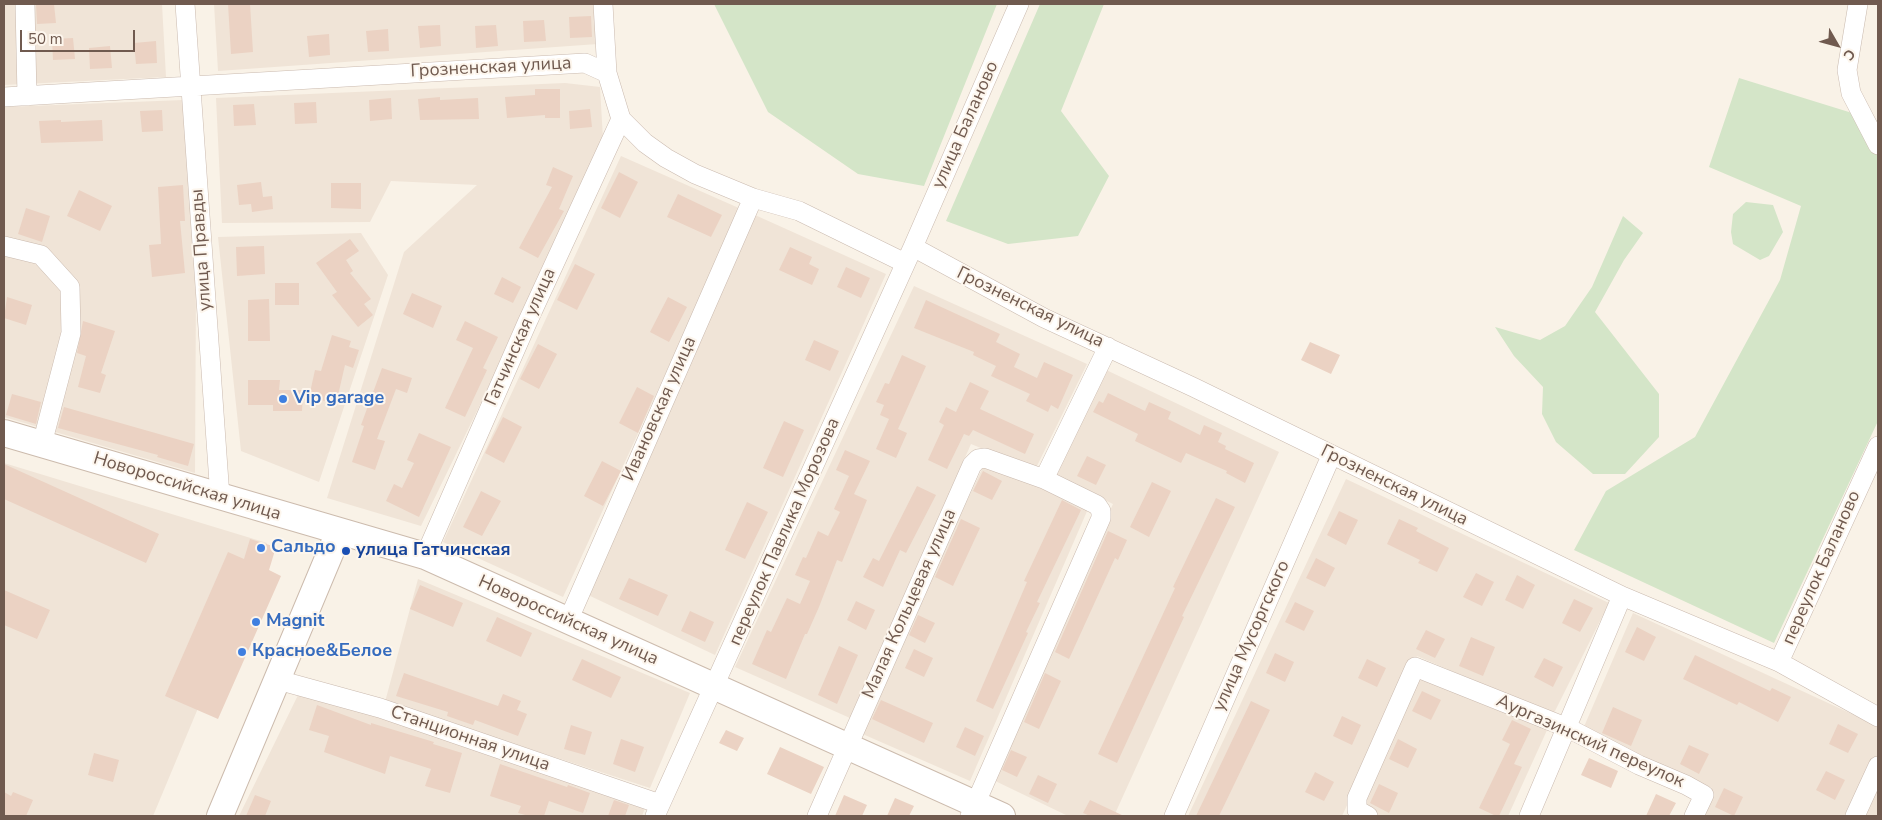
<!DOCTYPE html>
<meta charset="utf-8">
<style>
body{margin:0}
#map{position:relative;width:1882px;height:820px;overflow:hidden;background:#f9f2e7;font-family:"Nunito Sans",sans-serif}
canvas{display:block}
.frame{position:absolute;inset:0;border:5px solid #705a4f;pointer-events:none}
.north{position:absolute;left:1812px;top:20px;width:50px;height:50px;-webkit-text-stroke:4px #fdf6ed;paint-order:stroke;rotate:128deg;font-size:14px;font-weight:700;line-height:20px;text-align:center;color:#705a4f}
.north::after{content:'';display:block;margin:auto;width:18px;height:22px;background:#705a4f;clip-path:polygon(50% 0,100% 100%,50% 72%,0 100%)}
.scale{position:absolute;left:20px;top:30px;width:115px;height:22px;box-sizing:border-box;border:2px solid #705a4f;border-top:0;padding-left:6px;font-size:15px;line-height:18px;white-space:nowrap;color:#705a4f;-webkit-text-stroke:4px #fdf6ed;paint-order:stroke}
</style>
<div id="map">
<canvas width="1882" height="820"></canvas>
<div class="frame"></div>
<div class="north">С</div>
<div class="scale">50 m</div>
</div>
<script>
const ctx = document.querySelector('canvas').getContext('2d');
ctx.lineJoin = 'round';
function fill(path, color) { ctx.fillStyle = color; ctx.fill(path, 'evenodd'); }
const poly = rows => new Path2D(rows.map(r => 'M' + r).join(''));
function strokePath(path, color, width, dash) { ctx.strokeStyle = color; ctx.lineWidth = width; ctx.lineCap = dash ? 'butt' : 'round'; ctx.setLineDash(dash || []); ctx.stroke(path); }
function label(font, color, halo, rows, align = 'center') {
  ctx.font = font + ' "Nunito Sans",sans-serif'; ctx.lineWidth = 4; ctx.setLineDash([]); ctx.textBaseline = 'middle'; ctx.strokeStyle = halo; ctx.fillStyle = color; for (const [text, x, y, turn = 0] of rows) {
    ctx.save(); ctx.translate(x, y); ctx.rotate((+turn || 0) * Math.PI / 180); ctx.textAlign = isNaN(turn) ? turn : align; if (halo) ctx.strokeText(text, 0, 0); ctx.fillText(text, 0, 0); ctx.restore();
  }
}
const residential = poly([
 [4,4,162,4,166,77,4,85],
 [214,4,596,4,598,44,218,71],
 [565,83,600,87,603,139,583,193,421,526,327,498,404,252,477,185,391,181,370,222,222,223,216,98],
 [183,100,196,284,195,473,4,417,4,107],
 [621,156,741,209,563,597,443,542],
 [755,215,886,274,715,655,586,594],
 [361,233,388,275,319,482,241,451,218,237],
 [914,286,1087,364,1035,470,971,444,850,718,735,667],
 [1102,368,1279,452,1114,816,1068,816,989,778,1113,504,1054,475],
 [4,463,267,543,153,816,4,816],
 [983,467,1038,483,1088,509,970,781,858,732],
 [1346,479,1609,603,1553,715,1417,656,1342,816,1188,816],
 [418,579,690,693,650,788,385,702],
 [1633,613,1878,726,1878,816,1700,816,1712,788,1583,729],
 [1420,674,1548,728,1508,816,1380,816,1362,808],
 [300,691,646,805,642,816,239,816]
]);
const green = poly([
 [714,4,997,4,924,186,858,174,768,112],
 [1040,4,1104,4,1061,111,1109,176,1078,236,1008,244,946,221],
 [1739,78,1878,121,1878,421,1774,643,1574,550,1606,491,1695,437,1780,280,1801,206,1709,167],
 [1746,202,1773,205,1783,232,1769,256,1760,260,1733,244,1731,232,1733,214],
 [1623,216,1643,233,1624,260,1595,312,1659,394,1659,437,1625,474,1593,474,1556,442,1542,414,1543,387,1514,356,1495,327,1540,340,1565,326,1592,287]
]);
const building = poly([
 [36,4,54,4,56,23,37,24],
 [228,4,250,4,253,52,231,54],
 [591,16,592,37,570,38,569,17],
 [544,20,546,41,524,42,523,21],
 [440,25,441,46,420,48,418,26],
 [496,25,498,46,476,48,475,26],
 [388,29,389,51,368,52,366,31],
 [329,34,330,55,309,57,307,36],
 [73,38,75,59,53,60,52,39],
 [156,41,157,63,136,64,134,43],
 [110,46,112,68,90,69,89,48],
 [535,89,560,89,560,118,545,118,545,115,507,118,505,97,535,95],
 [440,97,440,100,478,98,479,119,420,120,418,99],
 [391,98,392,119,370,121,369,100],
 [316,102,317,123,295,124,294,103],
 [254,104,256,125,234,126,233,105],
 [590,109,592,127,570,129,569,111],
 [162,110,163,131,142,132,140,111],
 [61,120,61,122,102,120,103,141,41,143,39,121],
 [553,167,573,176,559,209,564,211,538,258,519,248,552,187,546,185],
 [619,172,638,182,620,218,601,208],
 [261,182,263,197,272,196,273,209,252,212,251,204,239,205,237,185],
 [331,183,361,183,361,209,331,208],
 [183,185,185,221,180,221,185,273,152,277,149,245,161,244,158,187],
 [79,190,112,206,100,231,67,216],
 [678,194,722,215,711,237,667,217],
 [26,208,50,216,42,242,18,234],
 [350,239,359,251,346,260,353,271,350,273,371,299,364,304,373,315,358,327,332,295,337,292,316,263],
 [264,246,265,274,237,276,236,247],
 [790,247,812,257,809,264,819,269,812,285,779,270],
 [575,264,595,274,577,310,557,300],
 [846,267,870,278,861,298,837,287],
 [502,277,521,287,513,303,494,294],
 [275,283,299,283,299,305,275,305],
 [412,293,442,306,433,328,403,314],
 [7,297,32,305,26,325,4,318],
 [668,297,687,307,669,342,650,332],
 [269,299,270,341,248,341,248,300],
 [926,300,1000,334,996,342,1020,354,1014,367,1037,378,1044,362,1073,375,1058,409,1051,405,1048,412,1026,401,1030,394,991,376,996,366,973,355,974,352,914,328],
 [83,321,115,331,101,373,106,375,100,393,78,387,86,356,77,353],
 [465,321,498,337,483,368,487,370,465,417,445,408,473,348,456,340],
 [332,335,351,341,349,347,359,350,353,368,345,365,336,404,309,397,315,370,321,371],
 [814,340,839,351,830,371,805,360],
 [1310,342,1340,355,1331,374,1301,360],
 [538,344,557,354,539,389,520,379],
 [902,355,926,366,898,429,907,433,896,458,876,449,889,419,880,415,884,405,876,402,885,383,889,384],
 [382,368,412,378,407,393,396,389,377,439,385,441,375,470,352,462,364,426,361,425],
 [248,380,280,380,279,390,303,390,302,411,273,411,273,405,248,405],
 [970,382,989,391,980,409,1034,434,1025,454,973,430,969,436,964,434,947,469,928,460,944,425,939,422,946,407,956,412],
 [637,387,654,396,638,433,619,423],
 [1108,393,1145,411,1149,402,1171,412,1168,419,1200,435,1204,425,1222,433,1218,442,1226,446,1225,449,1254,463,1245,483,1226,473,1227,471,1186,453,1181,463,1135,441,1138,434,1093,412,1099,401,1103,403],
 [12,394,41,402,36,424,6,415],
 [64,407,194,444,188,466,157,457,158,455,58,428],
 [503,417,522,427,504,463,485,453],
 [784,421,804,430,783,477,763,468],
 [419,433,451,447,419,517,386,501,394,484,402,488,414,463,407,460],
 [845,450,870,461,854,494,867,500,842,562,837,560,819,607,807,634,805,634,786,679,752,664,767,630,771,632,787,598,800,604,810,581,795,575,803,557,806,558,818,531,828,536,840,512,834,509,849,476,836,470],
 [1087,456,1106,465,1096,485,1077,476],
 [602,461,621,471,603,506,584,496],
 [4,464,159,534,146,563,4,499],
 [983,471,1002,481,992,500,973,491],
 [1152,482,1171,491,1149,537,1130,527],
 [917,486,936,495,906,553,900,550,883,587,863,577,873,558,879,561],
 [481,491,501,501,482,536,463,527],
 [1216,498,1235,507,1182,616,1184,617,1117,763,1098,754,1175,588,1173,587],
 [1062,500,1081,510,1037,602,1040,603,1026,632,1028,633,993,709,976,701,1027,582,1024,581],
 [747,502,768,512,745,559,725,550],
 [1339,511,1358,520,1346,545,1327,535],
 [961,519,980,528,953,586,935,577],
 [1399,519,1418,528,1416,531,1449,548,1437,572,1418,563,1420,560,1387,544],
 [1108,531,1127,540,1118,560,1115,558,1069,659,1055,652],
 [250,539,276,547,269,570,281,576,218,719,165,696,228,552,244,559],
 [1316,558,1335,568,1325,587,1306,578],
 [1476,573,1494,582,1482,606,1463,597],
 [1517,575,1535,585,1523,609,1505,600],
 [629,578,668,595,658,616,619,599],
 [420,585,463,603,453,627,410,609],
 [4,590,50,610,37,639,4,625],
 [1574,599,1593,608,1580,632,1562,623],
 [856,601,875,610,866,630,847,620],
 [1295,602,1314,611,1304,631,1285,622],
 [690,611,714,622,705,642,681,631],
 [918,615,935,623,925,643,909,635],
 [497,617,532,633,521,657,486,641],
 [1637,627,1656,637,1644,661,1625,652],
 [1426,630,1445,639,1435,658,1416,649],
 [1471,637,1495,647,1483,676,1459,666],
 [839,646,858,655,837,704,818,695],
 [914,649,933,658,924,677,905,668],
 [1275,653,1294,662,1285,682,1266,673],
 [1695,655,1770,691,1772,688,1791,697,1778,722,1739,702,1737,705,1683,679],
 [1544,658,1563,667,1553,687,1534,677],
 [582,659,621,677,611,698,572,680],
 [1367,659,1386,668,1377,687,1358,678],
 [404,673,498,706,503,694,521,701,517,710,527,714,518,736,475,720,473,725,447,716,448,712,396,696],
 [1045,673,1061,681,1039,729,1024,722],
 [1422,691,1441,700,1431,720,1412,711],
 [881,700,933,723,924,743,872,719],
 [1251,701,1270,710,1257,737,1219,816,1196,816],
 [317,705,371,725,371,723,434,742,433,744,462,753,450,793,425,786,431,769,390,756,385,774,324,752,329,736,309,730],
 [1613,707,1642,720,1631,746,1602,733],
 [1342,716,1361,725,1352,745,1333,736],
 [1512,720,1531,729,1514,764,1522,767,1499,816,1496,816,1479,808,1510,744,1502,740],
 [1838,724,1858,734,1848,753,1829,744],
 [571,725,592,732,585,755,564,749],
 [965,727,984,736,975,756,956,747],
 [726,730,744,738,737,751,719,743],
 [621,739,644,747,635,772,613,764],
 [1398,739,1417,749,1408,768,1389,759],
 [1689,745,1709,754,1699,774,1680,764],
 [780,747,824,767,811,794,767,774],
 [1011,750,1027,757,1017,777,1002,770],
 [94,753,119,760,113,782,88,775],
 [1589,758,1618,771,1611,788,1581,775],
 [500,764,567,787,568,785,590,793,583,813,549,801,544,816,529,816,518,813,521,806,490,796],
 [1826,771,1845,780,1835,800,1816,790],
 [1315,772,1334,782,1324,801,1305,792],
 [1038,775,1057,784,1048,803,1029,794],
 [1379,784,1398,793,1389,813,1370,803],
 [1724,788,1743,797,1734,816,1715,807],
 [4,792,11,796,13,792,33,800,26,816,4,816],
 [1656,794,1676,803,1669,816,1646,816],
 [255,795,271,801,265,816,246,816],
 [844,795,867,805,862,816,835,816],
 [895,798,914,806,909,816,887,816],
 [614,800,629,805,625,816,608,816],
 [1090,800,1124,816,1090,816,1083,813]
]);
const street = poly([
 [25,4,27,96],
 [185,4,220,497],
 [603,4,607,73],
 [1858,4,1847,70,1851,93,1878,145],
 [4,97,585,63,607,73,621,119,645,143,666,158,695,174,753,198,799,211,905,263],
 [4,246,41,255,70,287,71,333,42,444],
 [913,247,1044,318,1193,387,1622,596,1779,662,1878,717],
 [1044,479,1108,347],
 [425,556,527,323,621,119],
 [568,621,753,198],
 [1779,662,1878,446],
 [278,680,380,708,660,804],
 [655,816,913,247,1019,4],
 [817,816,972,465,978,459,985,458,1044,479,1097,505,1101,511,1101,518,970,816],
 [1174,816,1331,456],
 [1368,816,1357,810,1357,798,1415,667,1568,728,1639,765,1686,785,1704,795,1694,816],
 [1529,816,1622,596],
 [1855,816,1878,766]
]);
const secondary = poly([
 [4,433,425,556,1002,816],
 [220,816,339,532]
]);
const markers = [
 [283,399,5,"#3f7fe0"],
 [261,548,5,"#3f7fe0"],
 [346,551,5,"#1a4fb4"],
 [256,622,5,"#3f7fe0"],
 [242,652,5,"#3f7fe0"]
];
const streetNames = [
 ["Грозненская улица",491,68,-3],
 ["улица Баланово",966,125,-66],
 ["улица Правды",202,250,-94],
 ["Грозненская улица",1030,308,26],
 ["Гатчинская улица",521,337,-66],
 ["Ивановская улица",660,409,-66],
 ["Грозненская улица",1394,486,26],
 ["Новороссийская улица",187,487,17],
 ["переулок Павлика Морозова",785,532,-66],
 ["переулок Баланово",1822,568,-66],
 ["Малая Кольцевая улица",910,604,-66],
 ["Новороссийская улица",568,621,24],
 ["улица Мусоргского",1252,636,-66],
 ["Станционная улица",470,739,19],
 ["Аургазинский переулок",1590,742,24]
];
const shopNames = [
 ["Vip garage",293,399],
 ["Сальдо",271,548],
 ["Magnit",266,622],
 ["Красное&Белое",252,652]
];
const transitNames = [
 ["улица Гатчинская",356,551]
];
fill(residential, '#f0e4d7');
fill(green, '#d4e5c8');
fill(building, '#ebd2c3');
strokePath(street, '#cabaaf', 20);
strokePath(secondary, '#ccbbad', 28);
strokePath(street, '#fff', 19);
strokePath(secondary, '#fff', 26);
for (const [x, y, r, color] of markers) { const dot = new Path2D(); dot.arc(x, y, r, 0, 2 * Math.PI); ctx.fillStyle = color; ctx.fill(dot); strokePath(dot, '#fdf6ed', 2); }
label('18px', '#705a4f', '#fdf6ed', streetNames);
label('bold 18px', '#366cbe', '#fdf6ed', shopNames, 'left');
label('bold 18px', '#164399', '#fdf6ed', transitNames, 'left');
</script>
